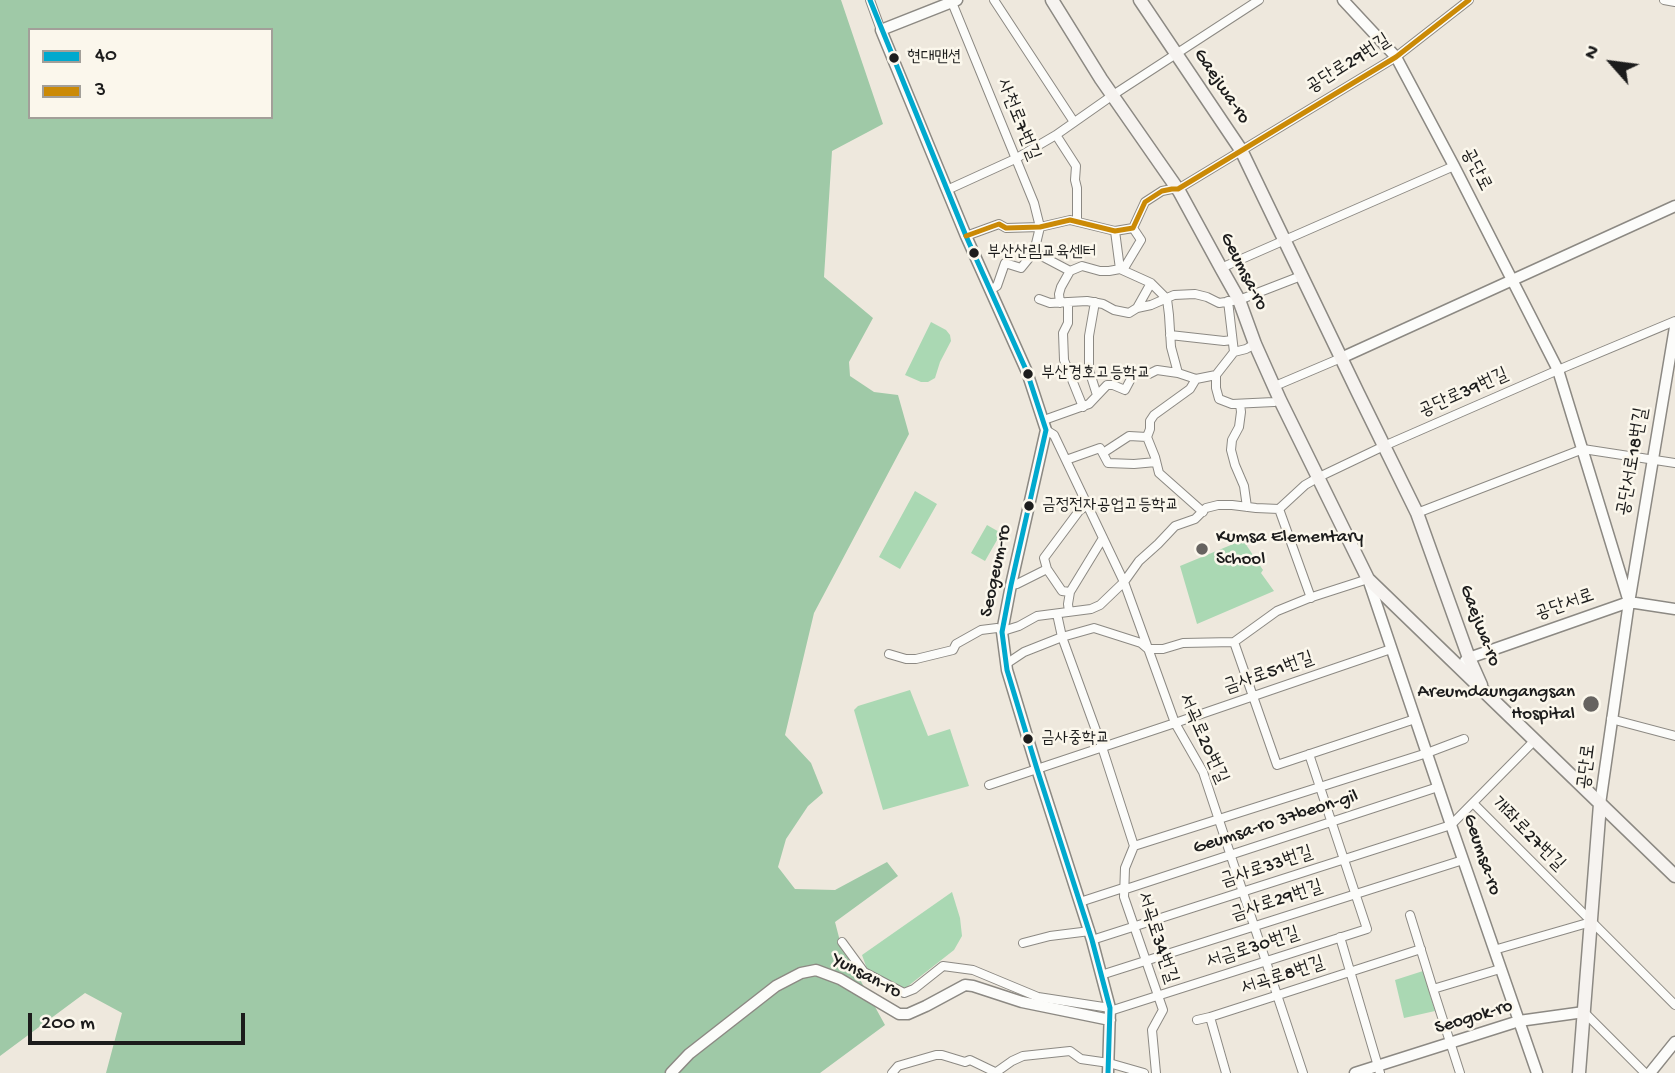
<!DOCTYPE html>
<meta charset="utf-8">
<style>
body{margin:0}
#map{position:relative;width:1675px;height:1073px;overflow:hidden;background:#eee8dd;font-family:"Gochi Hand",sans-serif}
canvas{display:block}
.legend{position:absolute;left:28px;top:28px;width:245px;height:91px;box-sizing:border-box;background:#fbf7ec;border:2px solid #a29f99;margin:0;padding:9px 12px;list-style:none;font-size:21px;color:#1c1c1c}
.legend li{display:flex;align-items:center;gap:14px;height:35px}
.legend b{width:35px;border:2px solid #a29f99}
.north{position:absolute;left:1577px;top:28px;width:70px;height:70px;-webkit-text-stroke:5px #fbf7ec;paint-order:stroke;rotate:298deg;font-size:19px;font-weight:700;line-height:28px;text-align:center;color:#1c1c1c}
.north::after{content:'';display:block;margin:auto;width:24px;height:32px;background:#1c1c1c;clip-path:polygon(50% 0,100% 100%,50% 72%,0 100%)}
.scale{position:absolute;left:28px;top:1013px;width:217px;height:32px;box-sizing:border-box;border:4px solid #1c1c1c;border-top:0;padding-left:9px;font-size:21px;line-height:24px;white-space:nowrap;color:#1c1c1c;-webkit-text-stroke:5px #fbf7ec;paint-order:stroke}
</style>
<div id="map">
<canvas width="1675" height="1073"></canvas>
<ul class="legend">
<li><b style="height:9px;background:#00a9ce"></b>40</li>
<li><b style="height:9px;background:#cb8a06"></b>3</li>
</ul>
<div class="north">N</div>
<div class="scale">200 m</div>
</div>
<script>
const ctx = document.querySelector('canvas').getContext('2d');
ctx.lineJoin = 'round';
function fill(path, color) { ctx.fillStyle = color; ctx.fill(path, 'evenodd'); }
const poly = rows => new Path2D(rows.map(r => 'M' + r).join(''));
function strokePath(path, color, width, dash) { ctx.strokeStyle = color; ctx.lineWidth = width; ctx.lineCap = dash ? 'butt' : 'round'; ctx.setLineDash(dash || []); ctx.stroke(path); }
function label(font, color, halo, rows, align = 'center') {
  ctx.font = font + ' "Gochi Hand","Poor Story",sans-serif'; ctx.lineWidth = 5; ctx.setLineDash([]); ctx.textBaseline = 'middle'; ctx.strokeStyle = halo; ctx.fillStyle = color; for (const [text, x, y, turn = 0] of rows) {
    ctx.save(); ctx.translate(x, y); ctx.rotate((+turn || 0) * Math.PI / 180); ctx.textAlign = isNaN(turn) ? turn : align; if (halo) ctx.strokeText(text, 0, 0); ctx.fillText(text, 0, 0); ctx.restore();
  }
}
const green = poly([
 [931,322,946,330,950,335,951,341,940,362,935,378,928,382,921,382,905,375],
 [915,491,937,504,900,569,879,557],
 [987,525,1001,533,985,561,971,553],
 [1243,540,1263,570,1261,573,1274,591,1197,624,1180,566],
 [910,690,928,736,950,729,969,786,883,810,854,710,858,706],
 [952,892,960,918,962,936,954,950,903,990,867,969,862,955],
 [1423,971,1435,1011,1404,1018,1395,980]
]);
const forest = poly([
 [0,0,841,0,883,124,832,151,824,277,873,318,849,362,850,376,874,392,898,395,909,434,814,613,785,735,811,763,823,793,808,806,786,839,778,867,795,889,835,890,887,862,898,876,835,922,841,945,885,1025,820,1073,106,1073,122,1013,85,993,0,1056],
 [30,30,271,30,271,117,30,117]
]);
const minor = poly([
 [870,0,881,30],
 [951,0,1034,203,1040,227,1034,252,1021,268,1005,263,997,286,990,290],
 [994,0,1074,122],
 [1664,0,1675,2],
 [1056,135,1076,166,1075,180,1077,188,1077,221],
 [947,190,1015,159,1056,135,1113,95,1259,0],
 [1115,231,1120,269],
 [966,236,999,224,1006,228,1040,227,1070,220,1115,231,1133,228,1145,202,1162,191,1172,189,1178,189,1396,57,1469,0],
 [1034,252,1070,271],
 [1221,268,1454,166],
 [1123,270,1141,240,1133,228],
 [1039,299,1050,303,1087,301,1103,304,1114,310,1129,313,1137,308,1151,305,1174,295,1195,294,1207,297,1219,303,1239,300,1301,276],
 [1228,301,1234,352],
 [1068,302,1068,323,1063,333,1064,360,1083,407],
 [1095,302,1089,336,1089,370,1097,395],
 [1060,303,1059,294,1061,287,1070,271,1082,266,1100,271,1109,271,1120,269,1151,283,1167,299,1169,315,1171,347,1178,373,1196,379,1190,389,1154,415,1150,421,1150,429,1147,437,1155,457,1159,473,1203,512],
 [1137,308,1151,283],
 [1170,335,1224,341,1232,340],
 [1216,375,1216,388,1219,399,1232,404,1274,402,1280,400],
 [1196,379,1216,375,1234,352,1246,349,1255,344],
 [1275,386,1341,358],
 [1240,404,1241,412,1239,427,1232,440,1231,450,1235,465,1244,486,1247,507],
 [1044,420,1089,404,1107,385,1113,385,1125,390,1134,373,1149,374,1157,370,1178,373],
 [1046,430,1054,435,1124,582,1175,723,1203,772,1303,1073],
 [1103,453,1129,436,1147,437],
 [1066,460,1100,448,1108,463,1134,464,1156,462],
 [1279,509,1311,598],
 [1417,513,1583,449,1675,463],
 [1011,585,1017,584,1047,569],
 [1070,592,1062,591,1047,569,1044,558,1079,511,1087,505],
 [1069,612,1068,604,1070,592,1103,538],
 [1057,614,1062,637,1102,747,1134,846,1125,868,1124,897,1163,1010,1152,1030,1156,1073],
 [1234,642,1277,765,1415,719],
 [889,654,906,659,916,659,953,650,956,644,981,630,997,628,1003,631,1019,626,1037,616,1091,609,1100,605,1124,582,1139,561,1158,544,1175,526,1195,519,1206,508,1218,505,1232,505,1256,508,1279,509,1305,485,1319,477,1384,446,1558,370,1675,321],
 [1006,664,1024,652,1062,637,1094,628,1141,643,1148,649,1163,649,1183,643,1234,642,1277,611,1309,598,1368,579],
 [1611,719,1675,736],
 [989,785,1175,723,1391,649],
 [1474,804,1675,1005],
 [1134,846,1427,753,1464,739],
 [1123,890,1438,787],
 [1080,902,1123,888],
 [1410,915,1433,989,1460,1073],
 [1340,937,1380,1073],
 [1092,940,1451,825,1534,741],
 [842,942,864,972,904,993,914,989,943,966,973,970,1038,997,1110,1008],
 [1023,943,1050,936,1090,931],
 [1494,950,1591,922],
 [1101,975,1463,860],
 [1433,989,1500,969],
 [1110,1011,1367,929,1309,754],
 [1584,1012,1645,1073],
 [1197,1020,1210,1017],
 [892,1073,898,1066,936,1055,942,1055,965,1062,970,1060,995,1072],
 [995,1073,1012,1061,1023,1056,1070,1051,1081,1059,1109,1063,1144,1073],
 [1226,1073,1210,1017,1421,949]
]);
const tertiary = poly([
 [957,0,881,30,966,236,1027,372,1046,430,1011,585,1002,632,1007,670,1037,769,1092,940,1110,1008,1108,1073],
 [1343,0,1396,57,1454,166,1558,370,1629,602,1600,804],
 [1341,358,1675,206],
 [1368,579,1451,825,1537,1073],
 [1630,597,1675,327],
 [1465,661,1469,658,1629,602,1675,609],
 [671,1073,689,1054,776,986,801,973,816,970,840,979,899,1014,908,1014,926,1006,965,985,973,986,1022,1002,1110,1020],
 [1355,1073,1519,1021,1584,1012],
 [1650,1073,1675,1042]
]);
const secondary = poly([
 [1052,0,1101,79,1179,191,1221,268,1239,300,1255,344,1280,400,1368,579,1675,876],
 [1140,0,1241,150,1358,393,1417,513,1469,658,1481,685],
 [1579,1073,1600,804]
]);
const bus1 = poly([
 [870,0,966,236,1027,372,1046,430,1011,585,1002,632,1007,670,1037,769,1092,940,1110,1008,1108,1073]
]);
const bus2 = poly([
 [966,236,999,224,1006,228,1040,227,1070,220,1115,231,1133,228,1145,202,1162,191,1172,189,1178,189,1396,57,1469,0]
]);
const markers = [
 [894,58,6,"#1c1c1c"],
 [974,253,6,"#1c1c1c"],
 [1028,374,6,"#1c1c1c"],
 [1029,506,6,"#1c1c1c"],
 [1202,549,7,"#666360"],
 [1591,704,9,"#666360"],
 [1028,739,6,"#1c1c1c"]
];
const busNames = [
 ["현대맨션",907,58],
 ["부산산림교육센터",987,253],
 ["부산경호고등학교",1041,374],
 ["금정전자공업고등학교",1042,506],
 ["금사중학교",1041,739]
];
const streetNames = [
 ["공단로29번길",1349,65,-32],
 ["Gaejwa-ro",1221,87,56],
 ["사천로7번길",1017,120,68],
 ["공단로",1475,170,63],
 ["Geumsa-ro",1243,272,63],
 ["공단로39번길",1464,394,-24],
 ["공단서로18번길",1634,462,-80],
 ["Seogeum-ro",997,571,-78],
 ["공단서로",1565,606,-19],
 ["Gaejwa-ro",1479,626,69],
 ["금사로51번길",1269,674,-19],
 ["서곡로20번길",1202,739,66],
 ["공단로",1588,767,-83],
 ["Geumsa-ro 37beon-gil",1276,823,-18],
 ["개좌로27번길",1527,835,45],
 ["Geumsa-ro",1481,855,71],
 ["금사로33번길",1267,868,-18],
 ["금사로29번길",1277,902,-18],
 ["서곡로34번길",1156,938,72],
 ["서금로30번길",1253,949,-18],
 ["Yunsan-ro",866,977,28],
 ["서곡로8번길",1283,977,-18],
 ["Seogok-ro",1474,1018,-17]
];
const poiNames = [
 ["Kumsa Elementary",1216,538],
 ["School",1216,560],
 ["Areumdaungangsan",1575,693,"right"],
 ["Hospital",1575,715,"right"]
];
fill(green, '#aad8b3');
fill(forest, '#9fc9a7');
strokePath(minor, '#8c8983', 10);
strokePath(tertiary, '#8c8983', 13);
strokePath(secondary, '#8c8983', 15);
strokePath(minor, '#fcfcfa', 8);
strokePath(tertiary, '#fcfcfa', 10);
strokePath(secondary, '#f6f3f0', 12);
strokePath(bus1, '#00a9ce', 5);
strokePath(bus2, '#cb8a06', 5);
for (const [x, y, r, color] of markers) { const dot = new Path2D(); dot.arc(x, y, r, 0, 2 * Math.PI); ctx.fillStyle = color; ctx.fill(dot); strokePath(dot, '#fbf7ec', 2.5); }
label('17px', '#1c1c1c', '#fbf7ec', busNames, 'left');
label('19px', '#1c1c1c', '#fbf7ec', streetNames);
label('19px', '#1c1c1c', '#fbf7ec', poiNames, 'left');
</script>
